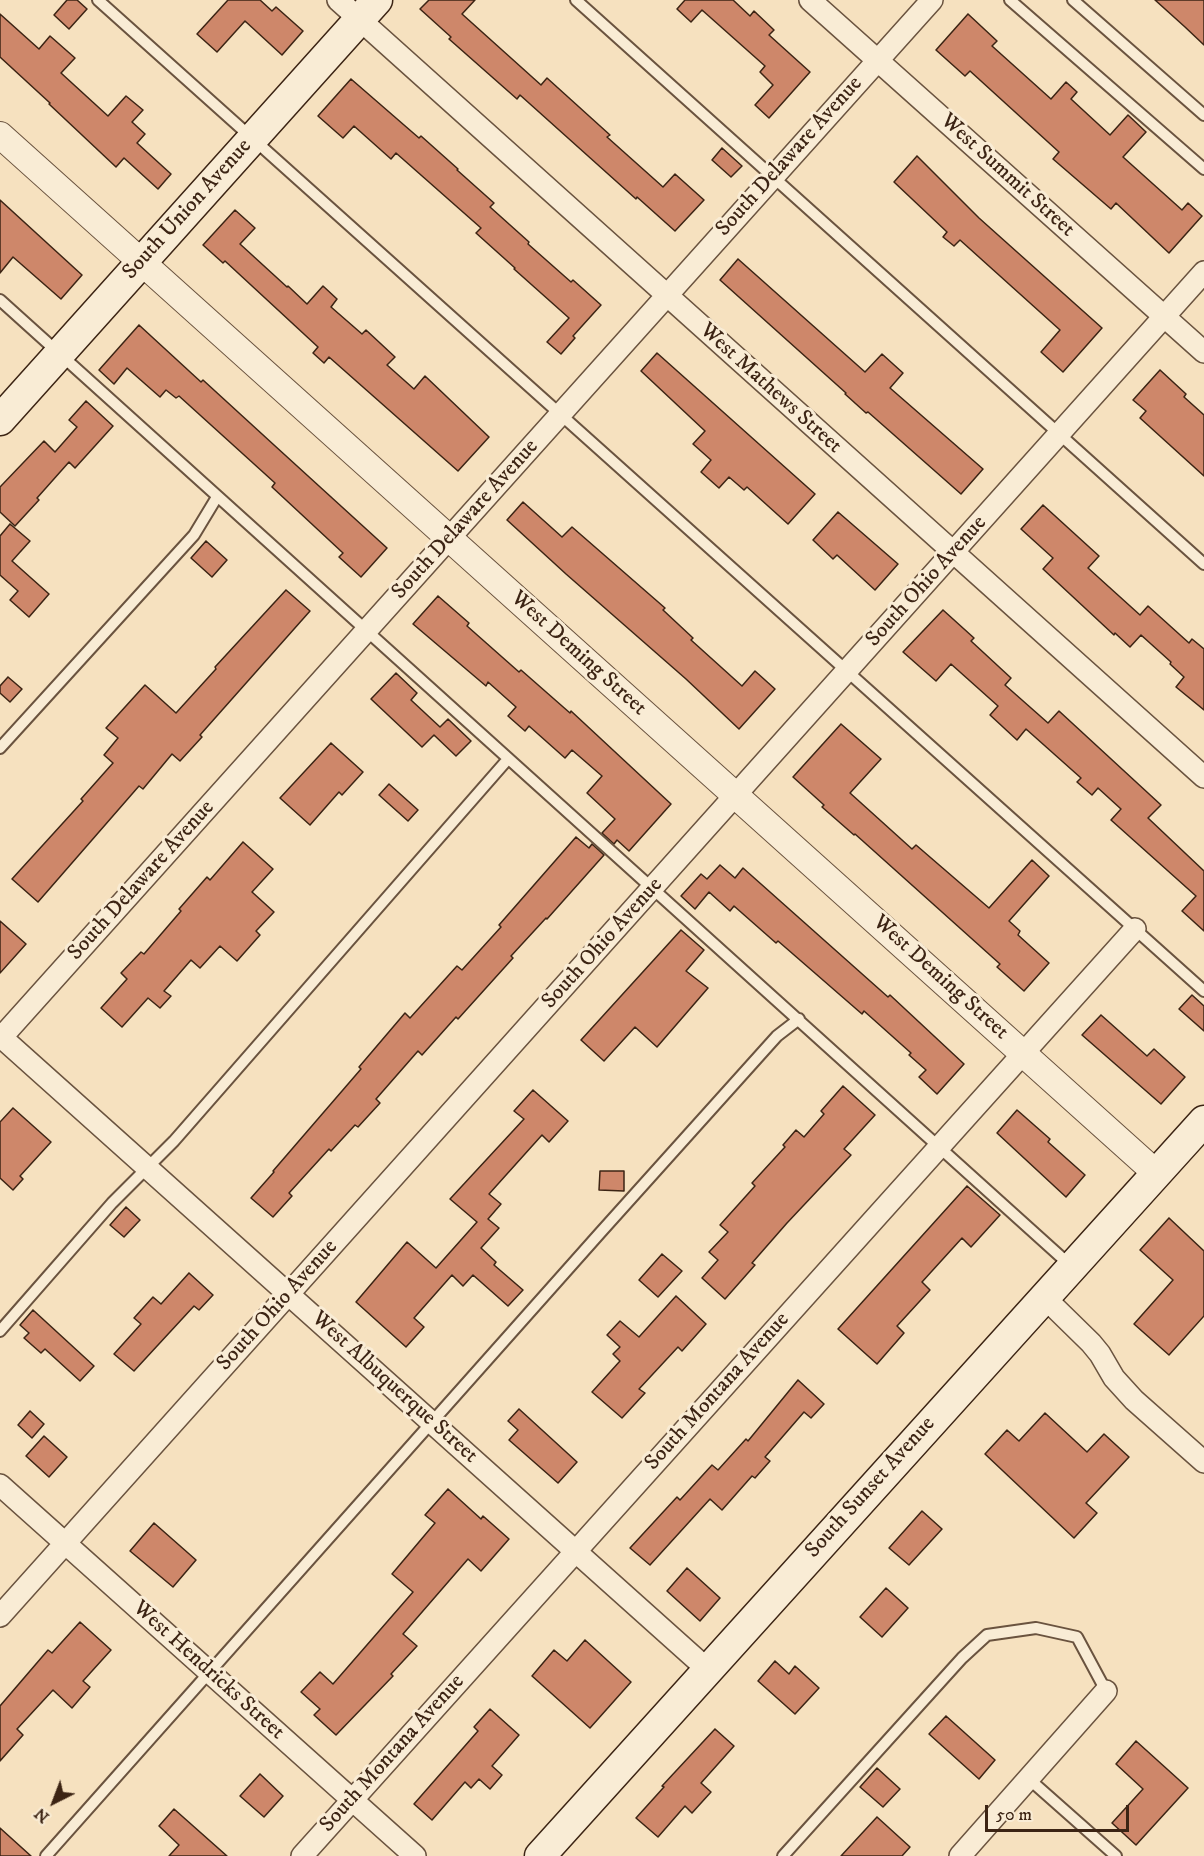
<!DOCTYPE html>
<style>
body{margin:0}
#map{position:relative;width:1204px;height:1856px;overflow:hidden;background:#f6e1bf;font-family:"IM FELL DW Pica",serif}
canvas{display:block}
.north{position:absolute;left:24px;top:1772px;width:60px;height:60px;-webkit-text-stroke:4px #f9ecd5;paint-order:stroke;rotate:222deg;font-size:16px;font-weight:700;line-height:24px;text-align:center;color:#3c2414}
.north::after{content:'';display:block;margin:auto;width:21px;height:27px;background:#3c2414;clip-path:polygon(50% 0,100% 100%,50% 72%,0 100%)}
.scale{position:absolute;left:985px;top:1805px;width:144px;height:27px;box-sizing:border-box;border:3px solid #3c2414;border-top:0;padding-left:8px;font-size:18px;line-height:21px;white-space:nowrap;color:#3c2414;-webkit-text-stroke:4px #f9ecd5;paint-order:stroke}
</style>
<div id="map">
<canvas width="1204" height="1856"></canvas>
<div class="north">N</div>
<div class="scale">50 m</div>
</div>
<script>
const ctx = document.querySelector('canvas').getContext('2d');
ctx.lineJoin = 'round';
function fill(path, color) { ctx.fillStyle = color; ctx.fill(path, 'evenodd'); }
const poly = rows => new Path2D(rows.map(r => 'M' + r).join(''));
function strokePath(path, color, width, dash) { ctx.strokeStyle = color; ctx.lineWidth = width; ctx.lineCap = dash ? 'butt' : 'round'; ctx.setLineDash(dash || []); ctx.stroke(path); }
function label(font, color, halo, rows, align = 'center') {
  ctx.font = font + ' "IM FELL DW Pica",serif'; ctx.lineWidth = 6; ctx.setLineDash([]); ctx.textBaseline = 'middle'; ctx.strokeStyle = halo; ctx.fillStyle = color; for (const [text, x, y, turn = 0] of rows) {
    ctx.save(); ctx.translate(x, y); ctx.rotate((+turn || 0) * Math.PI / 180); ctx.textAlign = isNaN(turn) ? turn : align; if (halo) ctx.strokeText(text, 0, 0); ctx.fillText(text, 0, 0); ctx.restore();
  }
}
const building = poly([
 [67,0,77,0,87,9,69,29,54,15,67,0],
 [228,0,260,0,272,11,276,7,303,31,282,55,245,21,217,52,197,34,228,0],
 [429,0,475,0,462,14,541,85,547,78,610,135,607,137,663,187,675,174,704,200,675,231,637,197,636,199,520,95,517,99,449,39,451,37,420,9,429,0],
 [685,0,733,0,750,16,754,11,774,30,769,35,810,72,769,118,755,105,773,85,760,72,765,66,702,10,691,22,677,9,685,0],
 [1155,0,1204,0,1204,45,1185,27,1155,0],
 [0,14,39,49,50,36,75,58,61,73,108,116,126,96,143,110,132,122,145,134,137,143,171,174,158,189,124,158,116,167,49,104,50,103,0,57,0,14],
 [968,14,997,41,992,46,1051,99,1066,82,1077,92,1071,99,1110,135,1128,115,1146,132,1123,157,1182,210,1188,203,1202,216,1169,253,1116,203,1111,209,1053,159,1059,152,970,71,965,76,936,50,968,14],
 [351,79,419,138,421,136,458,169,457,170,494,203,490,207,529,242,528,244,571,282,573,280,601,305,573,336,575,338,561,354,547,342,569,318,514,269,515,268,476,233,481,228,396,153,391,159,354,126,343,138,318,116,351,79],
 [722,148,742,166,731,177,712,160,722,148],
 [917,156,979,218,1102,328,1063,372,1041,352,1060,330,960,240,954,246,943,237,947,232,894,182,917,156],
 [0,200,82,275,61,299,13,257,0,273,0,200],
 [235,210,255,228,240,244,287,287,288,286,307,304,323,286,337,299,331,307,362,334,366,330,395,357,387,365,414,389,425,376,489,437,458,471,329,357,324,363,313,353,318,347,225,261,223,263,203,245,235,210],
 [738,259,865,372,882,354,903,373,890,388,983,469,961,494,868,412,866,413,845,394,846,393,720,280,738,259],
 [139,325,201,382,203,380,274,445,387,548,361,577,339,557,343,553,272,487,275,483,179,396,176,398,166,390,160,397,127,368,114,384,99,370,139,325],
 [657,353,815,494,788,524,747,487,744,490,729,477,719,488,701,472,711,460,693,444,705,431,641,371,657,353],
 [1160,370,1186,394,1184,397,1204,415,1204,476,1140,418,1146,411,1133,400,1160,370],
 [86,401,113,426,75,468,69,462,37,498,39,500,15,526,0,512,0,487,44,441,55,452,77,427,69,420,86,401],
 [523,502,562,537,572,527,665,608,663,610,693,638,691,640,742,686,755,671,775,689,739,729,686,679,566,574,507,520,523,502],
 [1043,505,1099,556,1088,568,1140,615,1148,606,1189,643,1192,639,1204,649,1204,710,1176,687,1184,677,1170,664,1171,662,1141,635,1130,647,1115,633,1114,635,1043,569,1053,558,1021,529,1043,505],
 [838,512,898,564,875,590,837,555,833,559,813,540,838,512],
 [10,524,30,541,12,561,49,594,29,617,10,600,18,591,0,575,0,536,10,524],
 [206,541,227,560,212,577,191,558,206,541],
 [286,590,310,611,200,735,202,737,180,761,172,754,143,789,139,786,38,902,12,879,83,801,81,799,113,763,104,755,118,738,106,728,145,685,176,713,216,669,215,667,286,590],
 [438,596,469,623,467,626,519,672,521,670,570,713,571,711,671,804,629,851,617,840,614,844,602,833,615,819,587,793,602,776,572,750,565,758,529,726,525,731,508,716,516,707,488,682,486,686,413,624,438,596],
 [943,610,974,638,971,641,1011,678,1005,685,1048,723,1059,711,1161,805,1148,818,1204,871,1204,931,1182,911,1196,896,1111,820,1121,809,1098,788,1092,795,1077,782,1081,778,1026,729,1017,740,990,715,998,706,951,664,936,681,903,652,943,610],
 [396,673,417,693,411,700,440,727,448,719,471,741,456,756,434,735,422,747,371,699,396,673],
 [8,677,22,689,10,702,0,693,0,686,8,677],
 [841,724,881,759,850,793,912,849,916,845,989,908,1032,860,1049,876,1009,921,1020,931,1018,935,1049,963,1024,991,997,967,1000,964,855,834,854,835,822,807,824,805,793,777,841,724],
 [331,743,363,772,342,795,339,792,310,825,280,798,331,743],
 [389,784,418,810,408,821,379,795,389,784],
 [576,837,589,848,592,844,604,855,547,919,546,918,511,956,513,958,458,1019,456,1017,422,1055,418,1051,376,1099,380,1103,358,1127,355,1125,331,1151,329,1149,289,1193,292,1196,273,1217,251,1198,274,1172,273,1171,361,1069,359,1067,405,1013,410,1018,457,966,462,970,501,927,499,925,576,837],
 [243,842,273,869,252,892,274,912,256,931,260,935,237,961,220,946,200,968,191,960,164,991,171,996,160,1008,148,998,122,1027,101,1008,127,979,121,973,141,952,144,954,181,911,179,909,207,877,210,880,243,842],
 [720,865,735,878,743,868,888,997,890,995,964,1064,937,1094,919,1077,926,1070,909,1055,911,1053,864,1011,862,1014,778,941,776,943,734,906,730,911,709,892,695,909,681,896,701,874,707,879,720,865],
 [0,921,26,944,0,973,0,921],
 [681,930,704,950,686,971,708,988,657,1047,635,1027,604,1061,581,1040,681,930],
 [1192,995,1204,1006,1204,1031,1179,1009,1192,995],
 [1101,1015,1147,1056,1154,1049,1185,1077,1161,1104,1082,1035,1101,1015],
 [843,1086,875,1115,844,1149,851,1155,787,1223,752,1263,755,1265,725,1299,702,1278,718,1260,709,1252,728,1232,720,1225,755,1186,752,1183,785,1147,783,1145,796,1130,804,1137,824,1114,821,1111,843,1086],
 [533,1090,568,1121,549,1142,542,1135,489,1194,501,1204,488,1219,499,1228,481,1248,496,1262,494,1265,523,1290,508,1306,473,1275,463,1286,452,1275,414,1318,424,1327,406,1347,356,1302,407,1242,436,1268,477,1222,450,1199,524,1119,514,1111,533,1090],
 [13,1108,51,1142,20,1176,23,1179,13,1190,0,1178,0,1122,13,1108],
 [1017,1110,1050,1139,1048,1142,1085,1175,1066,1197,997,1133,1017,1110],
 [600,1171,624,1171,624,1191,599,1190,600,1171],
 [967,1186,1000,1215,971,1247,962,1238,922,1282,930,1290,897,1326,904,1333,877,1364,838,1329,967,1186],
 [126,1207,140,1220,124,1237,110,1225,126,1207],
 [1169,1218,1204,1251,1204,1316,1169,1355,1134,1324,1173,1280,1140,1250,1169,1218],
 [662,1254,682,1271,658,1297,639,1280,662,1254],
 [189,1273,213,1295,199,1310,194,1306,134,1371,114,1354,141,1324,134,1318,153,1297,161,1304,189,1273],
 [676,1296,706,1324,682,1351,678,1347,639,1389,645,1393,622,1418,592,1392,620,1361,613,1354,620,1347,607,1335,620,1321,639,1337,676,1296],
 [33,1310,94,1366,80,1381,45,1349,41,1353,24,1338,29,1333,20,1325,33,1310],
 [798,1380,824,1404,811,1418,804,1412,765,1457,770,1461,755,1478,752,1476,722,1510,710,1499,650,1565,630,1548,677,1497,680,1500,712,1465,718,1470,746,1439,748,1441,798,1380],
 [519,1409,577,1462,558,1483,509,1440,518,1430,508,1421,519,1409],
 [30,1411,44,1424,32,1438,18,1425,30,1411],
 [1045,1413,1087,1452,1104,1434,1129,1457,1086,1503,1097,1513,1074,1538,985,1454,1007,1430,1019,1441,1045,1413],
 [44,1436,67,1457,49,1477,26,1456,44,1436],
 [448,1489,481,1519,483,1516,509,1539,481,1571,468,1559,403,1634,417,1646,391,1674,393,1676,336,1735,314,1715,320,1709,301,1692,320,1672,333,1684,413,1592,392,1574,435,1523,425,1515,448,1489],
 [922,1511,942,1529,909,1565,889,1548,922,1511],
 [154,1523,196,1560,173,1587,130,1551,154,1523],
 [687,1568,720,1598,700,1621,667,1591,687,1568],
 [886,1588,908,1608,882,1637,860,1617,886,1588],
 [80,1622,111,1650,83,1681,90,1687,72,1708,53,1690,17,1729,23,1735,0,1761,0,1706,48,1650,52,1653,80,1622],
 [585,1640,631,1682,590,1728,532,1676,554,1650,567,1661,585,1640],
 [775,1661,789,1674,795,1666,819,1688,795,1714,758,1681,775,1661],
 [490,1709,519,1735,492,1766,502,1775,490,1789,479,1779,471,1788,465,1782,432,1820,414,1804,478,1731,474,1727,490,1709],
 [946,1716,995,1760,979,1779,929,1734,946,1716],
 [715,1729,734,1746,701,1783,711,1792,692,1813,685,1806,658,1837,636,1818,664,1787,662,1786,715,1729],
 [1136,1741,1188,1788,1136,1845,1112,1823,1143,1789,1116,1764,1136,1741],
 [877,1768,900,1789,883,1807,860,1787,877,1768],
 [260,1774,283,1796,264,1817,240,1796,260,1774],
 [174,1809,227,1856,169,1856,179,1845,159,1826,174,1809],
 [877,1817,910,1847,902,1856,841,1856,877,1817],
 [0,1828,31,1856,0,1856,0,1828]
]);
const service = poly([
 [98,0,1204,991],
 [576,0,1204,564],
 [1010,0,1204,169],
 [1073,0,1204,115],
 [0,300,1071,1266],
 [0,748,194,535,217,497],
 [0,1331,112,1203,174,1141,508,759],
 [1029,1779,1116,1856],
 [46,1856,600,1233,777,1036,799,1019],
 [783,1856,962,1658,987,1635,1036,1628,1077,1637,1106,1691]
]);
const minor = poly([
 [338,0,1204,777],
 [810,0,1204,352],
 [0,1036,707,1669],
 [0,1039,932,0],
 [1044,1297,1091,1343,1100,1354,1114,1378,1134,1400,1204,1462],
 [0,1485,415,1856],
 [0,1616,1204,272],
 [302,1856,1135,929],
 [960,1856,1106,1691]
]);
const tertiary = poly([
 [0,135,1156,1173]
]);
const secondary = poly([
 [0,420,377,0],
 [540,1856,1204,1121]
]);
const streetNames = [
 ["South Delaware Avenue",790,157,-48],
 ["West Summit Street",1007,176,42],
 ["South Union Avenue",188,210,-48],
 ["West Mathews Street",770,389,42],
 ["South Delaware Avenue",466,520,-48],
 ["South Ohio Avenue",927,582,-48],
 ["West Deming Street",578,654,42],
 ["South Delaware Avenue",142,881,-48],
 ["South Ohio Avenue",603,944,-48],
 ["West Deming Street",940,978,42],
 ["South Ohio Avenue",278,1306,-48],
 ["West Albuquerque Street",394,1388,42],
 ["South Montana Avenue",718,1392,-48],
 ["South Sunset Avenue",871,1488,-48],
 ["West Hendricks Street",208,1671,42],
 ["South Montana Avenue",393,1754,-48]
];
fill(building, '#ce876a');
strokePath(building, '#3c2414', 1.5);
strokePath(service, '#6a533f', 14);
strokePath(minor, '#6a533f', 24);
strokePath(tertiary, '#6a533f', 28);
strokePath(secondary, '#3c2414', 33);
strokePath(service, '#f9ecd5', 10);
strokePath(minor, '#f9ecd5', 21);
strokePath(tertiary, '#f9ecd5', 26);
strokePath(secondary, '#f9ecd5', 30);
label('22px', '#3c2414', '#f9ecd5', streetNames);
</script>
